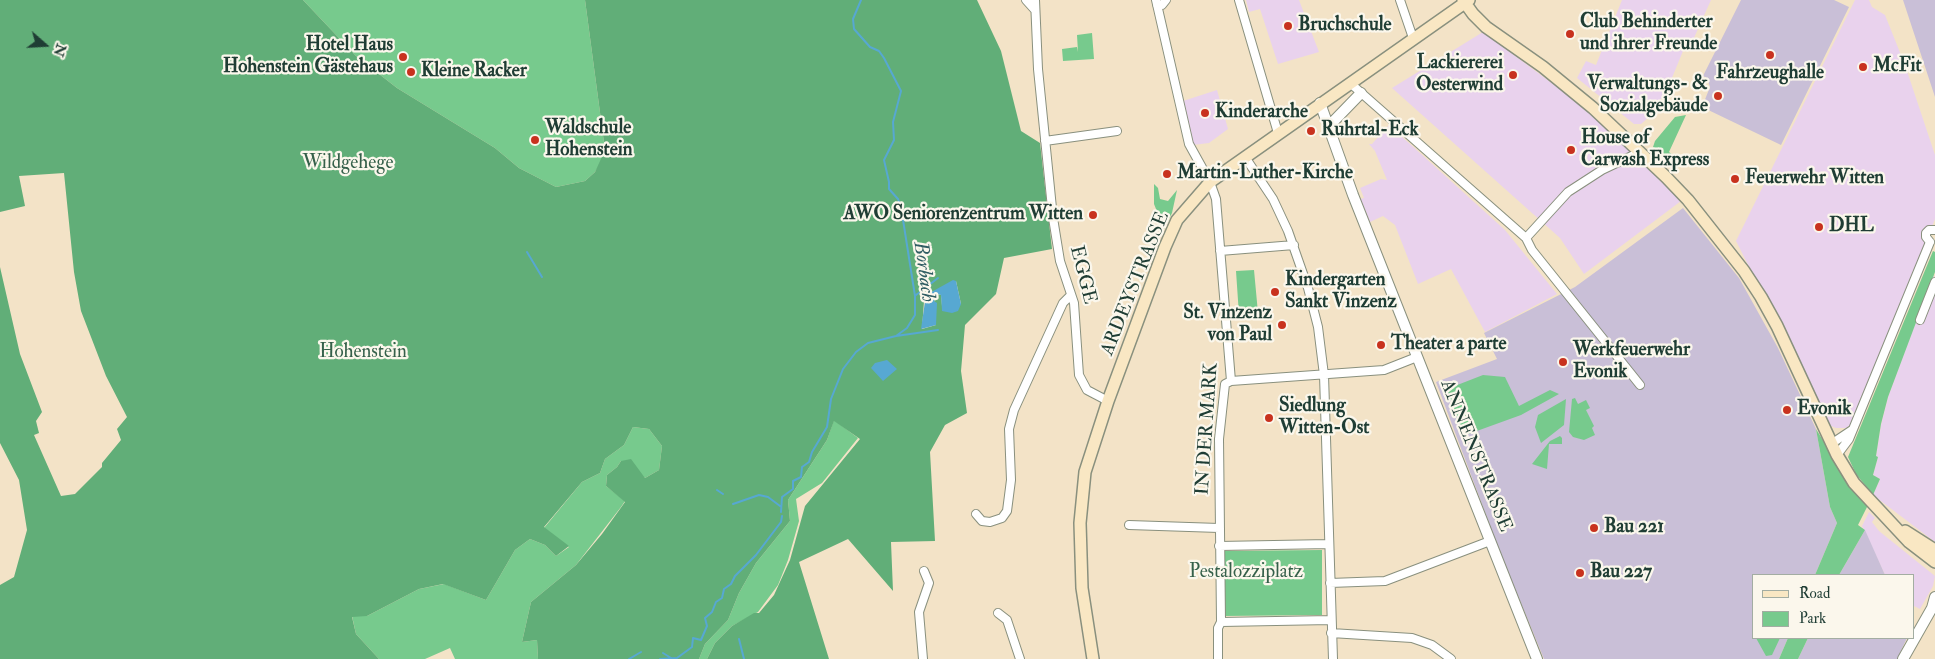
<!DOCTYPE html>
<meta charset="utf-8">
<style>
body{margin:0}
#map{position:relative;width:1935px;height:659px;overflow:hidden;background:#f3e3c7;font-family:"IM FELL Double Pica",serif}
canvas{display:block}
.legend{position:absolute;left:1752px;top:574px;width:162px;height:65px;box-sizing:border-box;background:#fbf7ec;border:1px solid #a3ada2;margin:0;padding:6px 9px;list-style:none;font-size:15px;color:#1f3d34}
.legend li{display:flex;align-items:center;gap:10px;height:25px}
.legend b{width:25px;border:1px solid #a3ada2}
.north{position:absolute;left:20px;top:20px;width:50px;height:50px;-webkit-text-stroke:4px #fbf7ec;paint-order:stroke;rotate:109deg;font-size:14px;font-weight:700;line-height:20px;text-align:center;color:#1f3d34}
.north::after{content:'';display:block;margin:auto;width:18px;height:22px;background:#1f3d34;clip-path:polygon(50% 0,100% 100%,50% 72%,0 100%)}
</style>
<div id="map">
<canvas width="1935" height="659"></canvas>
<ul class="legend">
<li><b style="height:6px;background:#f9e7c3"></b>Road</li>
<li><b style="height:14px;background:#77ca8d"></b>Park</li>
</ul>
<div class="north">N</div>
</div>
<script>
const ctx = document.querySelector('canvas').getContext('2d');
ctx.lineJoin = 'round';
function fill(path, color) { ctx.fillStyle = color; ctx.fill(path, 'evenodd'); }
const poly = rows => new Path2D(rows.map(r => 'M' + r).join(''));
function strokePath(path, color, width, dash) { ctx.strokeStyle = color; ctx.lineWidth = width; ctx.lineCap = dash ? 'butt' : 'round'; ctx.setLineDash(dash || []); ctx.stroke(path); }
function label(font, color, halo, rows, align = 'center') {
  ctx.font = font + ' "IM FELL Double Pica",serif'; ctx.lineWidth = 4.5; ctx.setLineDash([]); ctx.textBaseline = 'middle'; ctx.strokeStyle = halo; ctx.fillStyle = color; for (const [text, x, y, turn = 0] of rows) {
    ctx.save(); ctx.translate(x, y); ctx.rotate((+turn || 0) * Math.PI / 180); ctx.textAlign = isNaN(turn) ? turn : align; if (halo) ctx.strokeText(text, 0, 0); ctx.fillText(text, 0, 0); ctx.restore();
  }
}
const built = poly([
 [1246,0,1299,0,1319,52,1278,64,1260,9,1249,12],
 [1622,0,1711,0,1689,49,1683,51,1667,90,1649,117,1641,124,1634,124,1577,78,1586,61,1596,65],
 [1855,0,1869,0,1872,7,1885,15,1905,65,1935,155,1935,219,1854,422,1846,428,1836,428,1829,425,1736,241],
 [1483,32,1588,110,1681,201,1584,274,1560,238,1392,88],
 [1217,90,1228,129,1209,143,1193,145,1183,101],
 [1389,125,1505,230,1557,294,1485,332,1451,269,1418,284,1395,225,1383,216,1370,222,1360,199,1364,198,1360,188,1381,179,1387,180,1375,151,1369,144,1372,144],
 [1933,276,1935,277,1935,542,1873,495,1880,479,1873,475,1878,457,1876,456,1881,425,1888,397],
 [1869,512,1875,518,1872,522,1879,531,1935,576,1933,586,1920,609,1914,606,1914,575,1885,575,1862,526]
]);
const industrial = poly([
 [1741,0,1834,0,1849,7,1781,145,1702,107,1710,87,1707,78,1703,76],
 [1903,0,1935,0,1935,97],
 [1683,208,1739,278,1778,348,1816,429,1830,507,1837,523,1815,575,1754,575,1754,638,1788,638,1779,659,1544,659,1500,552,1436,382,1497,359,1484,333,1575,287],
 [1865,530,1885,575,1839,575],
 [1808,638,1907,638,1897,659,1798,659]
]);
const green = poly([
 [303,0,585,0,605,150,601,162,595,172,585,181,556,187,519,168,495,148,397,88,356,56],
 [1092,33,1094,59,1063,61,1062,49,1077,47,1078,52,1077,35],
 [1686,115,1669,152,1673,155,1674,160,1671,163,1653,147,1655,141,1675,117],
 [1154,184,1158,188,1160,199,1168,201,1177,190,1172,213,1164,229,1154,204],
 [1933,251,1935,252,1935,272,1888,397,1881,424,1876,456,1878,457,1873,475,1880,479,1873,495,1856,474,1848,457],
 [1254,270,1258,313,1239,315,1236,271],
 [1483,375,1505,377,1519,406,1550,390,1559,394,1521,415,1463,436,1447,389],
 [1575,398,1578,404,1586,400,1590,408,1586,410,1594,426,1592,428,1595,435,1584,440,1573,437,1569,432,1572,399],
 [1566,399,1564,425,1541,443,1535,427,1538,415],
 [834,420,858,438,822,483,796,499,799,521,788,560,778,585,758,612,732,626,715,643,707,659,699,659,705,644,728,620,739,593,756,563,790,521,788,500,827,440],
 [633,427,649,429,662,446,659,470,645,478,621,461,617,467,607,475,606,486,625,501,621,507,576,565,531,602,522,642,537,640,538,659,455,659,450,648,425,659,379,659,356,634,352,616,367,616,419,589,444,584,486,600,515,550,530,539,545,545,556,556,569,547,544,528,582,482,600,473,605,459,624,445],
 [1816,429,1854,491,1868,505,1858,525,1865,530,1839,575,1815,575,1837,523,1830,507],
 [1560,436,1562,438,1562,444,1549,444,1547,469,1532,464,1550,441],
 [1322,550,1322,615,1224,616,1224,551],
 [1756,638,1780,638,1772,655,1766,656],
 [1788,638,1808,638,1798,659,1779,659]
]);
const forest = poly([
 [0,0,303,0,356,56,397,88,495,148,519,168,556,187,585,181,595,172,605,150,585,0,977,0,1001,51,1021,131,1040,143,1052,249,1004,258,996,294,965,325,961,371,967,413,945,425,930,452,935,541,891,542,893,591,848,539,799,562,829,659,707,659,715,643,732,626,754,613,759,613,774,595,790,560,805,506,860,439,834,421,827,440,788,500,790,521,756,563,739,593,728,620,705,644,699,659,538,659,537,640,522,642,531,602,576,565,602,534,625,502,606,486,607,475,617,467,621,461,631,459,645,478,659,470,662,446,649,429,633,427,624,445,605,459,600,473,582,482,544,527,569,546,556,556,545,545,530,539,515,550,486,600,443,584,419,589,367,616,352,617,356,634,379,659,0,659,0,585,14,577,27,530,19,480,0,443,0,267,20,354,42,412,36,421,39,433,34,435,61,496,75,494,102,467,102,463,121,440,117,429,127,417,106,376,81,311,74,272,64,173,19,176,25,206,0,212],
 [956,281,961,304,942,306,941,295,937,294,934,302,936,325,922,329,924,301]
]);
const water = poly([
 [953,280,956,281,961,304,958,311,952,313,942,311,941,295,937,294,934,301,937,303,936,325,921,329,926,295],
 [887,360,897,369,883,381,871,368,875,363]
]);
const stream = poly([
 [527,252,542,277],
 [916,295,938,278],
 [896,336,938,330],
 [717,490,723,494],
 [733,504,759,495,768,497,780,506],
 [781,512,782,497,793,489,793,481,801,477,802,467,809,462,812,452,827,427,831,399,843,369,856,352,868,343,896,336,907,328,915,315,915,296,901,207,898,199,889,189,889,182,884,160,894,140,893,122,901,91,884,58,879,51,870,47,854,29,853,19,861,0],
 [739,639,744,659],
 [663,653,671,658],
 [629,659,641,652],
 [660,659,677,658,692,647,693,638,701,640,707,626,705,618,712,612,716,602,722,598,724,589,731,584,735,576,756,555,781,522,782,516]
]);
const minor = poly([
 [1026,0,1035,10],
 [1035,0,1038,69,1053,218,1060,261,1074,303,1079,375,1087,390,1108,401],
 [1156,0,1189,144,1210,182,1216,199,1231,381,1225,384,1219,439,1221,622,1218,628,1218,659],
 [1239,0,1278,133],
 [1400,0,1413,38],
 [1157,5,1162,5,1166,0],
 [1350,83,1526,238,1532,250,1640,385],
 [1045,141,1117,131],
 [1245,157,1273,199,1288,231,1308,288,1318,327,1324,375,1333,659],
 [1526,238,1568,192,1602,170,1640,152],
 [1930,242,1926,237,1926,233,1929,230,1935,230],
 [1220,251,1294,245],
 [1920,320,1935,282],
 [1231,381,1384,370,1417,357],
 [1831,444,1852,430],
 [1837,455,1849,439,1930,242],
 [976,514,982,521,990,522,1002,518,1007,511,1011,480,1009,429,1014,410,1063,303,1071,295],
 [1129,525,1219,528],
 [1219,546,1329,544],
 [1330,583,1385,581,1490,541],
 [998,613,1007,620,1020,659],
 [1221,622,1331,620],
 [1331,633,1412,638,1432,645,1451,659],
 [923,659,919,612,929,583,924,571]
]);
const tertiary = poly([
 [1320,103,1353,195,1537,659],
 [1329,126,1361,93],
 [1903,659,1932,608,1935,597]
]);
const secondary = poly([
 [1463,0,1473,14,1486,27,1543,67,1593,108,1666,177,1688,200,1744,271,1761,297,1777,326,1837,455,1854,483,1909,542,1935,562],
 [1905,531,1935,550],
 [1093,659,1082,588,1080,523,1085,472,1108,401,1165,247,1177,220,1210,182,1469,0]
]);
const markers = [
 [1288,26,5,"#c8321e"],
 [1570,34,5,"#c8321e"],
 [1770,55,5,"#c8321e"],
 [403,57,5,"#c8321e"],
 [1863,67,5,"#c8321e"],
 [411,72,5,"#c8321e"],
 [1513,75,5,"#c8321e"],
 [1718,96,5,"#c8321e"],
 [1205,113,5,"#c8321e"],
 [1311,131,5,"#c8321e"],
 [535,140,5,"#c8321e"],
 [1571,150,5,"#c8321e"],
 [1167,174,5,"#c8321e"],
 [1735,179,5,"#c8321e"],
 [1093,215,5,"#c8321e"],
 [1819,227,5,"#c8321e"],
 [1275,292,5,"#c8321e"],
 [1282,325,5,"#c8321e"],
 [1381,345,5,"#c8321e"],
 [1563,362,5,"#c8321e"],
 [1787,410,5,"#c8321e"],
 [1269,418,5,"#c8321e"],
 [1594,528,5,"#c8321e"],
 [1580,573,5,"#c8321e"]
];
const poiNames = [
 ["Club Behinderter",1580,23],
 ["und ihrer Freunde",1580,45],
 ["Bruchschule",1298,26],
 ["Hotel Haus",393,46,"right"],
 ["Hohenstein Gästehaus",393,68,"right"],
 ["Lackiererei",1503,64,"right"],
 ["Oesterwind",1503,86,"right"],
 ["McFit",1873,67],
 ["Kleine Racker",421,72],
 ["Fahrzeughalle",1770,74,"center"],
 ["Verwaltungs- &",1708,85,"right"],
 ["Sozialgebäude",1708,107,"right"],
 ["Kinderarche",1215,113],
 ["Waldschule",545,129],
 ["Hohenstein",545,151],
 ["Ruhrtal-Eck",1321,131],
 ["House of",1581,139],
 ["Carwash Express",1581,161],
 ["Martin-Luther-Kirche",1177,174],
 ["Feuerwehr Witten",1745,179],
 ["AWO Seniorenzentrum Witten",1083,215,"right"],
 ["DHL",1829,227],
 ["Kindergarten",1285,281],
 ["Sankt Vinzenz",1285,303],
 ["St. Vinzenz",1272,314,"right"],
 ["von Paul",1272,336,"right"],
 ["Theater a parte",1391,345],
 ["Werkfeuerwehr",1573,351],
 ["Evonik",1573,373],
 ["Siedlung",1279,407],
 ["Witten-Ost",1279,429],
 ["Evonik",1797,410],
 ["Bau 221",1604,528],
 ["Bau 227",1590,573]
];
const parkNames = [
 ["Wildgehege",348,164],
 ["Hohenstein",363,353],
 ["Pestalozziplatz",1246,573]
];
const streetNames = [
 ["EGGE",1082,275,76],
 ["ARDEYSTRASSE",1136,284,-68],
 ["IN DER MARK",1208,429,-86],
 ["ANNENSTRASSE",1475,456,68]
];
const waterNames = [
 ["Borbach",923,272,82]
];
fill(built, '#e9d2ed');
fill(industrial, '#c9bfd7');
fill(green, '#77ca8d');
fill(forest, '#61ae78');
fill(water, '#57a8d2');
strokePath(stream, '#57a8d2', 2);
strokePath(minor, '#89907e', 10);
strokePath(tertiary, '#89907e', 12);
strokePath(secondary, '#89907e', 14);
strokePath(minor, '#fff', 8);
strokePath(tertiary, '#fff', 10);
strokePath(secondary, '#f9e7c3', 11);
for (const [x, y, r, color] of markers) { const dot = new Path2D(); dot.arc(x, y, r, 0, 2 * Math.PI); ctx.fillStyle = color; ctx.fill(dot); strokePath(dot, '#fbf7ec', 2); }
label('bold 19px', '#1f3d34', '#fbf7ec', poiNames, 'left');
label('19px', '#35604a', '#fbf7ec', parkNames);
label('19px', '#1f3d34', '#fbf7ec', streetNames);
label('italic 20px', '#305d63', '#fbf7ec', waterNames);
</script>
